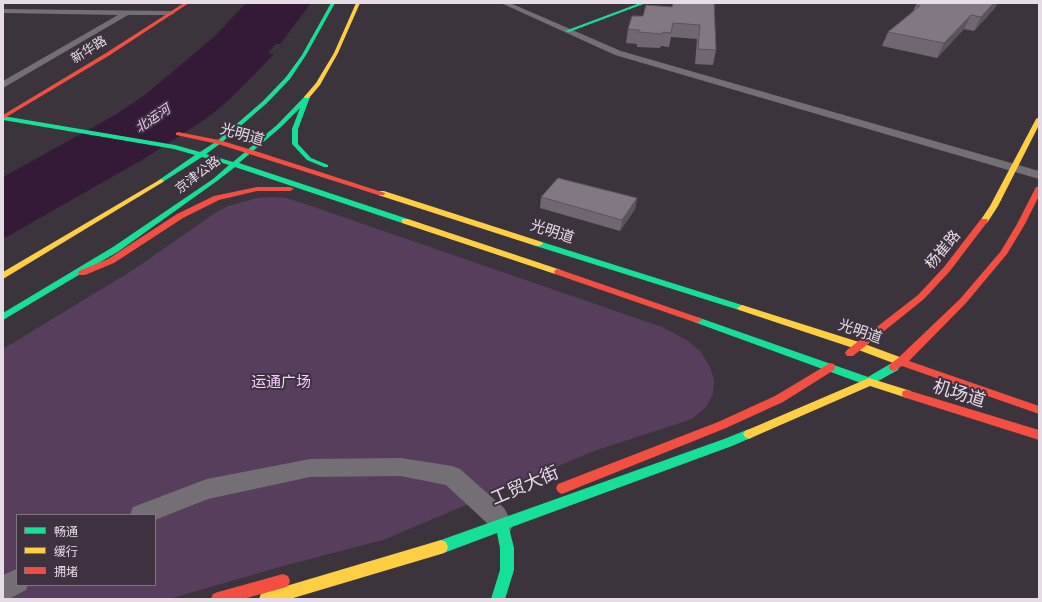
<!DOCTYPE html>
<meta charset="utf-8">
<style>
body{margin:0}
#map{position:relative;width:1042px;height:602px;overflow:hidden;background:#3b343c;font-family:Figtree,"Noto Sans SC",sans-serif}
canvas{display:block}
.frame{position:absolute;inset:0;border:4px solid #e5dce6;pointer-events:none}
.legend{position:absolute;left:16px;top:514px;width:140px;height:72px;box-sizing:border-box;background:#3e3140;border:1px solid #817582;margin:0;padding:5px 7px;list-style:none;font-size:12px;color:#e5dce6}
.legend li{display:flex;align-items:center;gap:8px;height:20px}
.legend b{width:20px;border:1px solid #817582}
</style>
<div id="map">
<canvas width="1042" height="602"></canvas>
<div class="frame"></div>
<ul class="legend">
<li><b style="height:5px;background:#16e098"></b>畅通</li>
<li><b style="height:5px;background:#ffcf43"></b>缓行</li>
<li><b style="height:5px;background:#f24e42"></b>拥堵</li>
</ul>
</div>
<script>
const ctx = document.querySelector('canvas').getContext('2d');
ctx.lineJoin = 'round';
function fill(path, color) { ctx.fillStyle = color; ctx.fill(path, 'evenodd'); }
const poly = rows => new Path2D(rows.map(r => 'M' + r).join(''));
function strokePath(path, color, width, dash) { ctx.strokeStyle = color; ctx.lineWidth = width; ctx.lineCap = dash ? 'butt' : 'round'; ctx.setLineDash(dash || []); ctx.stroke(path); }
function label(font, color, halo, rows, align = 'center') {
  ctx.font = font + ' Figtree,"Noto Sans SC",sans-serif'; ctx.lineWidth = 4; ctx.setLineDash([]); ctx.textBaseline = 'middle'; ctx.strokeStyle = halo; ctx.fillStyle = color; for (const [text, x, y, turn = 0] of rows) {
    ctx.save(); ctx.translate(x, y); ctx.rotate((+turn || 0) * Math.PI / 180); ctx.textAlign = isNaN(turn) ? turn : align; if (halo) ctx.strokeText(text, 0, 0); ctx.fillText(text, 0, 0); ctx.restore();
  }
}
const green = poly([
 [273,197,286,198,302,203,662,327,685,339,700,351,709,365,714,379,713,394,706,407,692,419,594,451,383,540,283,566,169,599,3,599,3,349,133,270,215,213,228,206,257,198],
 [17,515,155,515,155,585,17,585]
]);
const water = poly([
 [246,3,311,3,280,44,276,44,268,53,274,54,258,71,229,100,204,120,147,157,3,239,3,177,115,115,146,94,215,36]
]);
const street = poly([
 [501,3,510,3,621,51,1039,171,1039,179,615,55,501,3],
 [3,9,171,11,175,13,171,15,128,15,3,88,3,81,118,15,3,13,3,9],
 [401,458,452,466,460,469,504,508,513,524,510,532,502,535,494,532,488,524,446,485,401,476,310,477,208,499,155,520,155,515,130,515,133,507,207,479,310,459,401,458],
 [17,569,17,585,28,585,26,590,9,599,3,599,3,575,17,569]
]);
const fast = poly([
 [331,3,335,3,306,55,290,79,267,103,221,143,206,154,233,162,277,125,305,96,309,96,310,97,298,129,298,144,311,158,328,165,328,167,324,167,307,160,292,144,292,129,300,108,281,127,239,163,408,219,408,223,402,223,235,167,217,181,119,251,3,320,3,313,113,247,213,179,229,165,202,157,161,183,158,181,159,180,195,155,174,149,3,120,3,116,175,145,200,152,217,141,263,101,286,77,302,55,331,3],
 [640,3,646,3,569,32,565,31,640,3],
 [536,242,542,242,745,306,747,308,745,310,739,310,536,246,535,244,536,242],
 [697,317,868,377,890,364,894,363,898,364,899,367,898,370,869,386,694,322,692,320,697,317],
 [749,429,753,431,755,434,753,437,732,446,509,528,514,548,514,570,505,599,491,599,500,570,500,548,497,533,441,554,436,552,434,547,436,542,441,540,724,439,749,429]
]);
const slow = poly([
 [356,3,360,3,338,53,320,85,309,98,305,98,304,97,316,83,334,53,356,3],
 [1039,117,1039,125,998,206,987,223,981,223,980,221,990,206,1036,119,1039,117],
 [161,179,164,181,163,182,3,279,3,272,161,179],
 [378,191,384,191,542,242,543,244,539,246,536,246,378,195,378,191],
 [402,219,408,219,561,270,562,272,561,274,555,274,402,223,402,219],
 [742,305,862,343,905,359,906,362,905,365,901,366,856,349,739,310,737,308,742,305],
 [869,378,911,391,912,394,911,397,907,398,870,386,753,437,749,439,745,437,743,434,745,431,869,378],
 [441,540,446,542,448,547,446,552,441,554,290,599,259,599,261,594,266,592,441,540]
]);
const jam = poly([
 [184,3,189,3,110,55,3,119,3,115,106,53,184,3],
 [178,132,219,140,252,150,385,193,384,195,378,195,218,144,176,135,176,133,178,132],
 [257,187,290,187,294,189,290,191,257,191,219,200,183,218,114,263,85,275,79,275,78,273,79,271,108,259,177,214,214,196,257,187],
 [1036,187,1039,187,1039,196,1025,224,1007,254,966,303,909,361,1039,406,1039,414,902,366,894,371,890,370,889,367,890,364,897,359,960,299,1001,251,1017,224,1036,187],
 [981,219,987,219,988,221,950,271,924,299,853,356,847,356,845,353,847,350,918,295,944,267,981,219],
 [558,269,700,318,702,320,697,323,694,322,555,274,554,272,555,270,558,269],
 [830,363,834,364,835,367,834,370,783,402,726,428,562,494,558,492,556,488,558,484,718,422,775,396,830,363],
 [907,390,1039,430,1039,440,903,397,902,394,903,391,907,390],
 [283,574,288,576,290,581,288,586,283,588,243,599,211,599,213,594,218,592,283,574]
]);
const wall = poly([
 [714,3,716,50,713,65,695,64,697,39,671,37,669,47,661,46,660,48,637,47,637,44,626,43,628,29,643,16,672,7],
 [916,5,995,8,974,31,964,29,937,58,882,46,888,32,913,11],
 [541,197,637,198,635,209,620,231,540,208]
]);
const shadedWall = poly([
 [994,3,998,3,995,8,974,31,981,17],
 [971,15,964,29,937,58,944,43],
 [637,198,635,209,620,231,622,220]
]);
const building = poly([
 [673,3,714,3,716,50,698,49,700,25,673,23,671,33,663,32,662,34,639,32,639,30,628,29,632,16,643,16,646,5,672,7,673,3],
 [918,3,994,3,981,17,971,15,944,43,888,32,920,6,916,5,918,3],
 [558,178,637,198,622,220,541,197,558,178]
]);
const farStreetnames = [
 ["新华路",89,50,-32],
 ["京津公路",198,175,-37]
];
const farWaternames = [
 ["北运河",153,119,-34]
];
const streetNames = [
 ["光明道",242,135,16],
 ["光明道",552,232,18],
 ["杨崔路",943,250,-50],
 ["光明道",860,332,19]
];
const parkNames = [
 ["运通广场",281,383]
];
const nearStreetnames = [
 ["机场道",959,394,17],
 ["工贸大街",525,486,-23]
];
fill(green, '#583e5d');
fill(water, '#351a38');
fill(street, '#746f74');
fill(fast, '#16e098');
fill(slow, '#ffcf43');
fill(jam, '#f24e42');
fill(wall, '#706772');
fill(shadedWall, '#5b545c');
fill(building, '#827884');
strokePath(building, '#5b545c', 1);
label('13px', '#e5dce6', '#3e3140', farStreetnames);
label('italic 13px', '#f2c6f7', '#3e3140', farWaternames);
label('15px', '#e5dce6', '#3e3140', streetNames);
label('15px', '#f8ccfe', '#3e3140', parkNames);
label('18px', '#e5dce6', '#3e3140', nearStreetnames);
</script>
